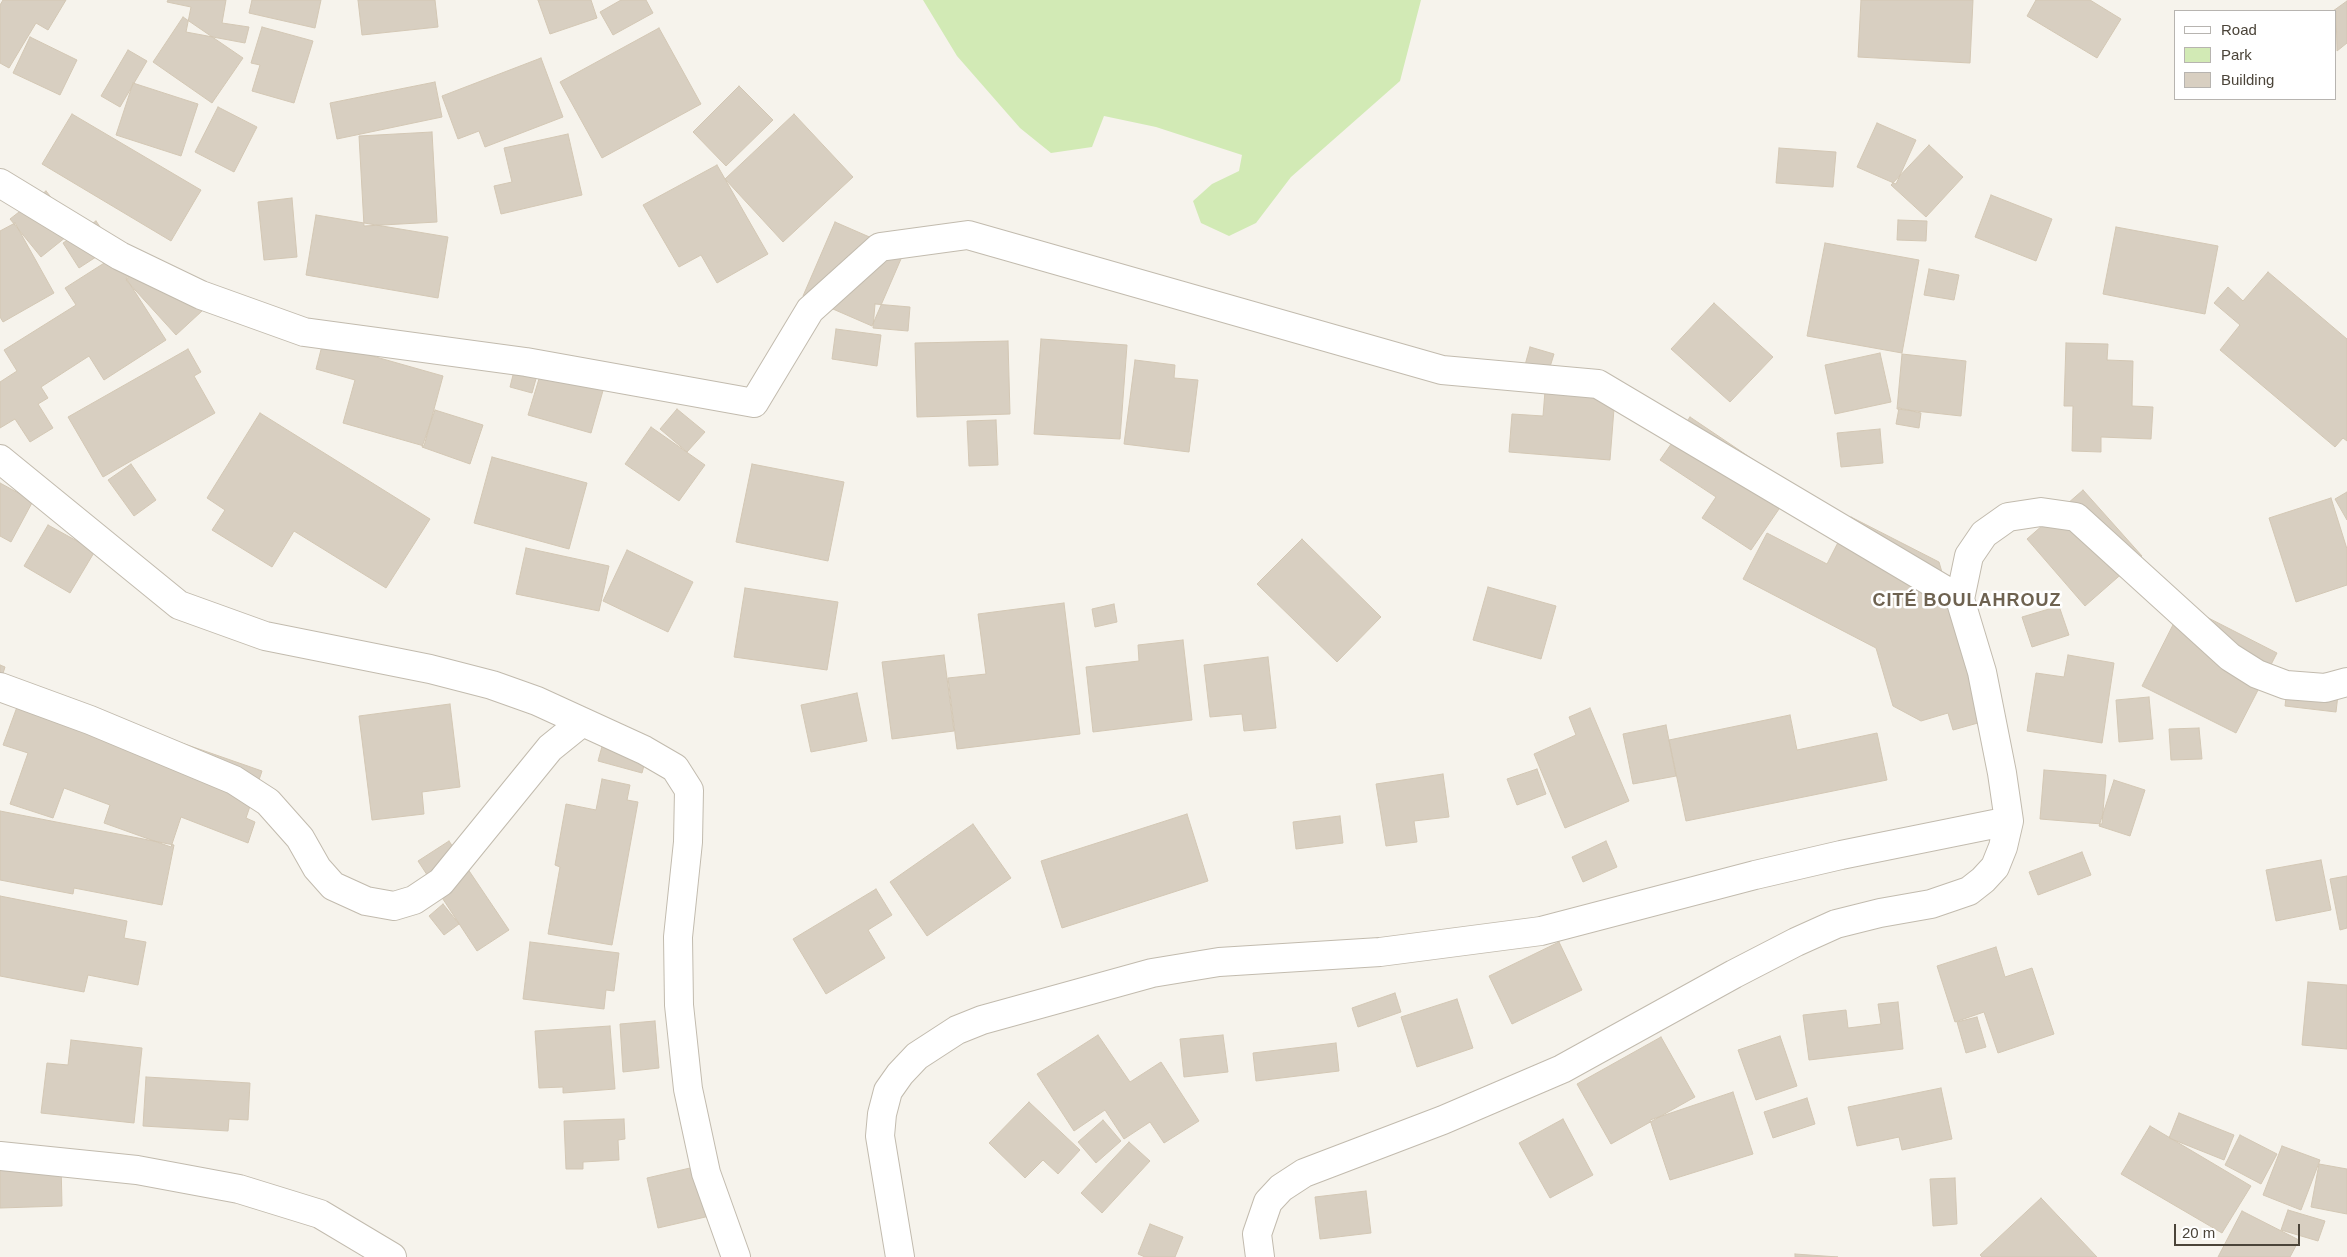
<!DOCTYPE html>
<meta charset="utf-8">
<style>
body{margin:0}
#map{position:relative;width:2347px;height:1257px;overflow:hidden;background:#f6f3ec;font-family:Arial,sans-serif}
canvas{display:block}
.legend{position:absolute;left:2174px;top:10px;width:162px;height:90px;box-sizing:border-box;background:#fff;border:1px solid #b7b4b0;margin:0;padding:6px 9px;list-style:none;font-size:15px;color:#4b4439}
.legend li{display:flex;align-items:center;gap:10px;height:25px}
.legend b{width:25px;border:1px solid #b7b4b0}
.scale{position:absolute;left:2174px;top:1224px;width:126px;height:22px;box-sizing:border-box;border:2px solid #4b4439;border-top:0;padding-left:6px;font-size:15px;line-height:18px;white-space:nowrap;color:#4b4439;-webkit-text-stroke:4px #fff;paint-order:stroke}
</style>
<div id="map">
<canvas width="2347" height="1257"></canvas>
<ul class="legend">
<li><b style="height:6px;background:#fff"></b>Road</li>
<li><b style="height:14px;background:#d2eab5"></b>Park</li>
<li><b style="height:14px;background:#d8cfc1"></b>Building</li>
</ul>
<div class="scale">20 m</div>
</div>
<script>
const ctx = document.querySelector('canvas').getContext('2d');
ctx.lineJoin = 'round';
function fill(path, color) { ctx.fillStyle = color; ctx.fill(path, 'evenodd'); }
const poly = rows => new Path2D(rows.map(r => 'M' + r).join(''));
function strokePath(path, color, width, dash) { ctx.strokeStyle = color; ctx.lineWidth = width; ctx.lineCap = dash ? 'butt' : 'round'; ctx.setLineDash(dash || []); ctx.stroke(path); }
function label(font, color, halo, rows, align = 'center') {
  ctx.font = font + ' Arial,sans-serif'; ctx.lineWidth = 5; ctx.setLineDash([]); ctx.textBaseline = 'middle'; ctx.strokeStyle = halo; ctx.fillStyle = color; for (const [text, x, y, turn = 0] of rows) {
    ctx.save(); ctx.translate(x, y); ctx.rotate((+turn || 0) * Math.PI / 180); ctx.textAlign = isNaN(turn) ? turn : align; if (halo) ctx.strokeText(text, 0, 0); ctx.fillText(text, 0, 0); ctx.restore();
  }
}
const green = poly([
 [923,0,1421,0,1400,81,1291,177,1256,223,1229,236,1201,223,1193,201,1212,184,1239,171,1242,155,1156,127,1104,116,1092,147,1051,153,1020,128,957,56]
]);
const building = poly([
 [3,0,66,0,48,30,36,23,9,68,0,63,0,5,3,0],
 [168,0,226,0,222,23,249,27,245,43,186,32,191,7,167,2,168,0],
 [252,0,321,0,315,28,249,13,252,0],
 [358,0,435,0,438,27,362,35,358,0],
 [538,0,591,0,597,18,550,34,538,0],
 [621,0,646,0,653,13,613,35,600,12,621,0],
 [1861,0,1973,0,1970,63,1858,57,1861,0],
 [2036,0,2090,0,2121,19,2097,58,2027,16,2036,0],
 [2347,1,2347,43,2337,51,2336,11,2333,11,2347,1],
 [183,17,243,58,212,103,153,62,183,17],
 [262,27,313,41,294,103,252,91,260,65,251,63,262,27],
 [659,28,701,104,602,158,560,82,659,28],
 [30,37,77,60,60,95,13,73,30,37],
 [128,50,147,61,120,107,101,96,128,50],
 [541,58,563,117,485,147,479,131,458,139,442,96,541,58],
 [435,82,442,117,337,139,330,103,435,82],
 [133,83,198,104,181,156,116,135,133,83],
 [739,86,773,120,726,166,693,132,739,86],
 [218,107,257,127,234,172,195,152,218,107],
 [72,114,201,190,171,241,42,164,72,114],
 [794,114,853,177,783,242,725,179,794,114],
 [1877,123,1916,140,1896,184,1857,167,1877,123],
 [432,132,437,222,364,226,359,136,432,132],
 [568,134,582,195,501,214,494,186,512,182,504,148,568,134],
 [1929,145,1963,177,1926,217,1891,185,1929,145],
 [1779,148,1836,152,1833,187,1776,183,1779,148],
 [717,165,768,254,717,283,701,255,679,267,643,205,717,165],
 [46,191,76,229,41,257,10,219,46,191],
 [1991,195,2052,219,2036,261,1975,237,1991,195],
 [292,198,297,257,264,260,258,202,292,198],
 [316,215,448,237,438,298,306,275,316,215],
 [1898,220,1927,221,1926,241,1897,240,1898,220],
 [96,221,113,246,79,268,63,243,96,221],
 [835,222,904,252,872,326,803,296,835,222],
 [15,223,54,293,3,322,0,317,0,231,15,223],
 [2116,227,2218,246,2205,314,2103,294,2116,227],
 [1825,243,1919,260,1902,353,1807,336,1825,243],
 [120,253,133,274,126,278,166,340,104,380,89,356,41,387,48,398,38,404,53,428,30,442,15,419,0,428,0,382,17,371,4,350,76,305,65,288,120,253],
 [152,256,202,311,176,335,126,280,152,256],
 [1929,269,1959,275,1954,300,1924,295,1929,269],
 [2268,272,2347,339,2347,441,2343,438,2335,447,2220,350,2240,325,2214,303,2228,287,2243,301,2268,272],
 [1714,303,1773,357,1730,402,1671,349,1714,303],
 [875,304,910,307,908,331,873,328,875,304],
 [836,329,881,335,877,366,832,359,836,329],
 [1041,339,1127,345,1120,439,1034,434,1041,339],
 [1008,341,1010,414,917,417,915,343,1008,341],
 [323,342,443,376,424,446,343,423,355,380,316,369,323,342],
 [2066,343,2108,344,2107,360,2133,361,2132,406,2153,407,2151,439,2101,437,2101,452,2072,451,2073,406,2064,406,2066,343],
 [1530,347,1554,354,1545,383,1522,376,1530,347],
 [188,349,201,372,194,376,215,413,103,477,68,417,188,349],
 [1880,353,1891,402,1835,414,1825,365,1880,353],
 [1902,354,1966,361,1961,416,1897,409,1902,354],
 [518,355,541,361,532,393,510,387,518,355],
 [1135,360,1175,365,1174,378,1198,380,1189,452,1124,444,1135,360],
 [542,369,604,387,591,433,528,415,542,369],
 [1545,391,1615,396,1610,460,1509,452,1512,414,1543,416,1545,391],
 [1899,408,1921,413,1919,428,1896,424,1899,408],
 [677,409,705,432,687,452,660,429,677,409],
 [435,410,483,425,470,464,422,447,435,410],
 [260,413,430,519,386,588,294,531,272,567,212,530,225,510,207,498,260,413],
 [1690,417,1794,487,1751,550,1702,518,1716,497,1660,460,1690,417],
 [996,420,998,465,969,466,967,421,996,420],
 [651,427,705,465,679,501,625,464,651,427],
 [1880,429,1883,463,1841,467,1837,433,1880,429],
 [492,457,587,483,569,549,474,523,492,457],
 [131,464,156,500,134,516,108,480,131,464],
 [752,464,844,482,828,561,736,542,752,464],
 [0,483,33,501,11,542,0,536,0,483],
 [2083,490,2142,556,2085,606,2027,539,2083,490],
 [2347,492,2347,520,2335,499,2347,492],
 [2331,498,2347,549,2347,585,2296,602,2269,518,2331,498],
 [1851,517,1939,562,1985,721,1953,730,1948,713,1921,721,1893,706,1876,648,1743,579,1767,533,1827,564,1851,517],
 [48,525,95,551,70,593,24,566,48,525],
 [1302,539,1381,617,1337,662,1257,584,1302,539],
 [526,548,609,566,599,611,516,594,526,548],
 [627,550,693,582,668,632,603,601,627,550],
 [1488,587,1556,606,1541,659,1473,640,1488,587],
 [745,588,838,602,827,670,734,657,745,588],
 [1064,603,1080,734,957,749,948,678,986,674,978,614,1064,603],
 [1114,604,1117,622,1095,627,1092,609,1114,604],
 [2183,605,2277,653,2236,733,2142,686,2183,605],
 [2059,606,2069,635,2032,647,2022,617,2059,606],
 [1183,640,1192,720,1093,732,1086,667,1139,661,1138,645,1183,640],
 [944,655,954,731,892,739,882,662,944,655],
 [2068,655,2114,663,2102,743,2027,731,2036,673,2064,677,2068,655],
 [1268,657,1276,728,1244,731,1242,714,1210,717,1204,665,1268,657],
 [0,665,5,667,0,683,0,665],
 [2288,681,2339,686,2336,712,2285,706,2288,681],
 [24,688,262,771,246,818,255,822,248,843,181,817,171,847,104,823,110,805,64,788,53,818,10,804,28,753,3,745,24,688],
 [857,693,867,741,811,752,801,705,857,693],
 [2149,697,2153,739,2119,742,2116,700,2149,697],
 [450,704,460,787,422,792,424,814,372,820,359,716,450,704],
 [1590,708,1629,801,1565,828,1534,754,1576,735,1569,717,1590,708],
 [1790,715,1797,750,1877,733,1887,780,1686,821,1669,740,1790,715],
 [1666,725,1676,776,1633,784,1623,734,1666,725],
 [2199,728,2202,759,2171,760,2169,729,2199,728],
 [606,732,650,743,642,773,598,761,606,732],
 [1537,769,1546,794,1517,805,1507,779,1537,769],
 [2044,770,2106,775,2102,824,2040,819,2044,770],
 [1443,774,1449,817,1414,821,1417,842,1386,846,1376,784,1443,774],
 [602,779,630,785,627,800,638,802,612,945,548,934,560,867,555,865,566,804,596,810,602,779],
 [2114,780,2145,790,2130,836,2099,826,2114,780],
 [0,811,174,845,162,905,74,888,73,894,0,880,0,811],
 [1187,814,1208,881,1062,928,1041,861,1187,814],
 [1340,816,1343,843,1296,849,1293,822,1340,816],
 [973,824,1011,878,927,936,890,882,973,824],
 [449,841,509,930,477,951,418,861,449,841],
 [1606,841,1617,867,1583,882,1572,857,1606,841],
 [2082,852,2091,875,2038,895,2029,872,2082,852],
 [2321,860,2331,910,2276,921,2266,870,2321,860],
 [2347,876,2347,928,2340,930,2330,879,2347,876],
 [876,889,892,915,868,930,885,958,826,994,793,939,876,889],
 [0,896,127,921,124,938,146,942,138,985,88,975,84,992,0,976,0,896],
 [443,904,459,924,444,935,429,916,443,904],
 [530,942,619,953,614,991,606,990,604,1009,523,999,530,942],
 [1559,942,1582,990,1512,1024,1489,976,1559,942],
 [1996,947,2005,977,2032,968,2054,1034,1998,1053,1984,1012,1955,1022,1937,966,1996,947],
 [2308,982,2347,985,2347,1049,2302,1045,2308,982],
 [1395,993,1401,1012,1358,1027,1352,1008,1395,993],
 [1457,999,1473,1048,1417,1067,1401,1017,1457,999],
 [1898,1002,1903,1049,1809,1060,1803,1015,1846,1010,1848,1028,1881,1024,1878,1004,1898,1002],
 [1977,1017,1986,1047,1966,1053,1957,1022,1977,1017],
 [655,1021,659,1068,623,1072,620,1024,655,1021],
 [610,1026,615,1089,563,1093,563,1087,539,1088,535,1031,610,1026],
 [1098,1035,1130,1082,1161,1062,1199,1121,1164,1143,1150,1122,1124,1139,1105,1110,1074,1131,1037,1074,1098,1035],
 [1223,1035,1228,1072,1184,1077,1180,1039,1223,1035],
 [1780,1036,1797,1086,1756,1100,1738,1050,1780,1036],
 [1661,1037,1695,1097,1611,1144,1577,1084,1661,1037],
 [71,1040,142,1048,134,1123,41,1113,47,1063,68,1065,71,1040],
 [1336,1043,1339,1071,1256,1081,1253,1053,1336,1043],
 [146,1077,250,1083,248,1120,229,1119,228,1131,143,1126,146,1077],
 [1941,1088,1952,1139,1902,1150,1899,1137,1857,1146,1848,1107,1941,1088],
 [1733,1092,1753,1154,1670,1180,1650,1120,1733,1092],
 [1807,1098,1815,1124,1773,1138,1764,1112,1807,1098],
 [1029,1102,1080,1150,1058,1174,1043,1160,1025,1178,989,1143,1029,1102],
 [2179,1113,2234,1135,2224,1160,2169,1138,2179,1113],
 [624,1119,625,1139,618,1140,619,1160,583,1162,583,1169,566,1169,564,1121,624,1119],
 [1563,1119,1593,1175,1550,1198,1519,1143,1563,1119],
 [1103,1120,1121,1141,1096,1163,1078,1142,1103,1120],
 [2150,1126,2251,1186,2222,1233,2121,1174,2150,1126],
 [2240,1135,2277,1154,2261,1184,2225,1165,2240,1135],
 [1129,1142,1150,1161,1102,1213,1081,1193,1129,1142],
 [2282,1146,2320,1160,2301,1210,2263,1195,2282,1146],
 [61,1161,62,1206,0,1208,0,1163,61,1161],
 [2319,1164,2347,1169,2347,1214,2311,1207,2319,1164],
 [703,1165,714,1215,658,1228,647,1178,703,1165],
 [1955,1178,1957,1224,1933,1226,1930,1179,1955,1178],
 [1366,1191,1371,1233,1320,1239,1315,1197,1366,1191],
 [2041,1198,2097,1257,1982,1257,1980,1255,2041,1198],
 [2288,1210,2325,1221,2318,1241,2281,1230,2288,1210],
 [2242,1211,2299,1240,2290,1257,2218,1257,2242,1211],
 [1150,1224,1183,1237,1175,1257,1145,1257,1138,1254,1150,1224],
 [1795,1254,1838,1257,1795,1257,1795,1254]
]);
const minor = poly([
 [0,183,120,256,201,295,304,332,526,362,754,403,810,310,880,247,968,235,1442,370,1598,384,1960,599,1982,672,2002,773,2009,821],
 [0,459,179,605,265,636,430,669,492,685,537,701,644,750,675,768,689,790,688,842,678,937,679,1005,688,1089,706,1173,736,1257],
 [1960,599,1969,556,1984,534,2008,517,2041,512,2076,517,2230,657,2257,674,2286,685,2325,688,2347,682],
 [0,687,90,720,234,780,268,802,300,838,317,868,333,886,366,901,394,906,414,900,441,882,550,748,581,723],
 [0,1156,137,1170,239,1189,320,1214,392,1257],
 [900,1257,880,1136,882,1114,888,1091,900,1074,917,1056,957,1030,982,1020,1152,973,1219,962,1380,952,1541,931,1755,875,1841,855,2009,821,2003,847,1995,867,1983,880,1969,891,1931,904,1880,913,1836,924,1796,942,1734,974,1562,1069,1443,1120,1304,1173,1281,1188,1268,1202,1257,1234,1260,1257]
]);
const districtNames = [
 ["CITÉ BOULAHROUZ",1967,601]
];
fill(green, '#d2eab5');
fill(building, '#d8cfc1');
strokePath(building, '#d3c7b4', 1);
strokePath(minor, '#c2bbae', 30);
strokePath(minor, '#fff', 28);
ctx.letterSpacing = '1px';
label('bold 18px', '#6e6250', '#fff', districtNames);
ctx.letterSpacing = '0px';
</script>
